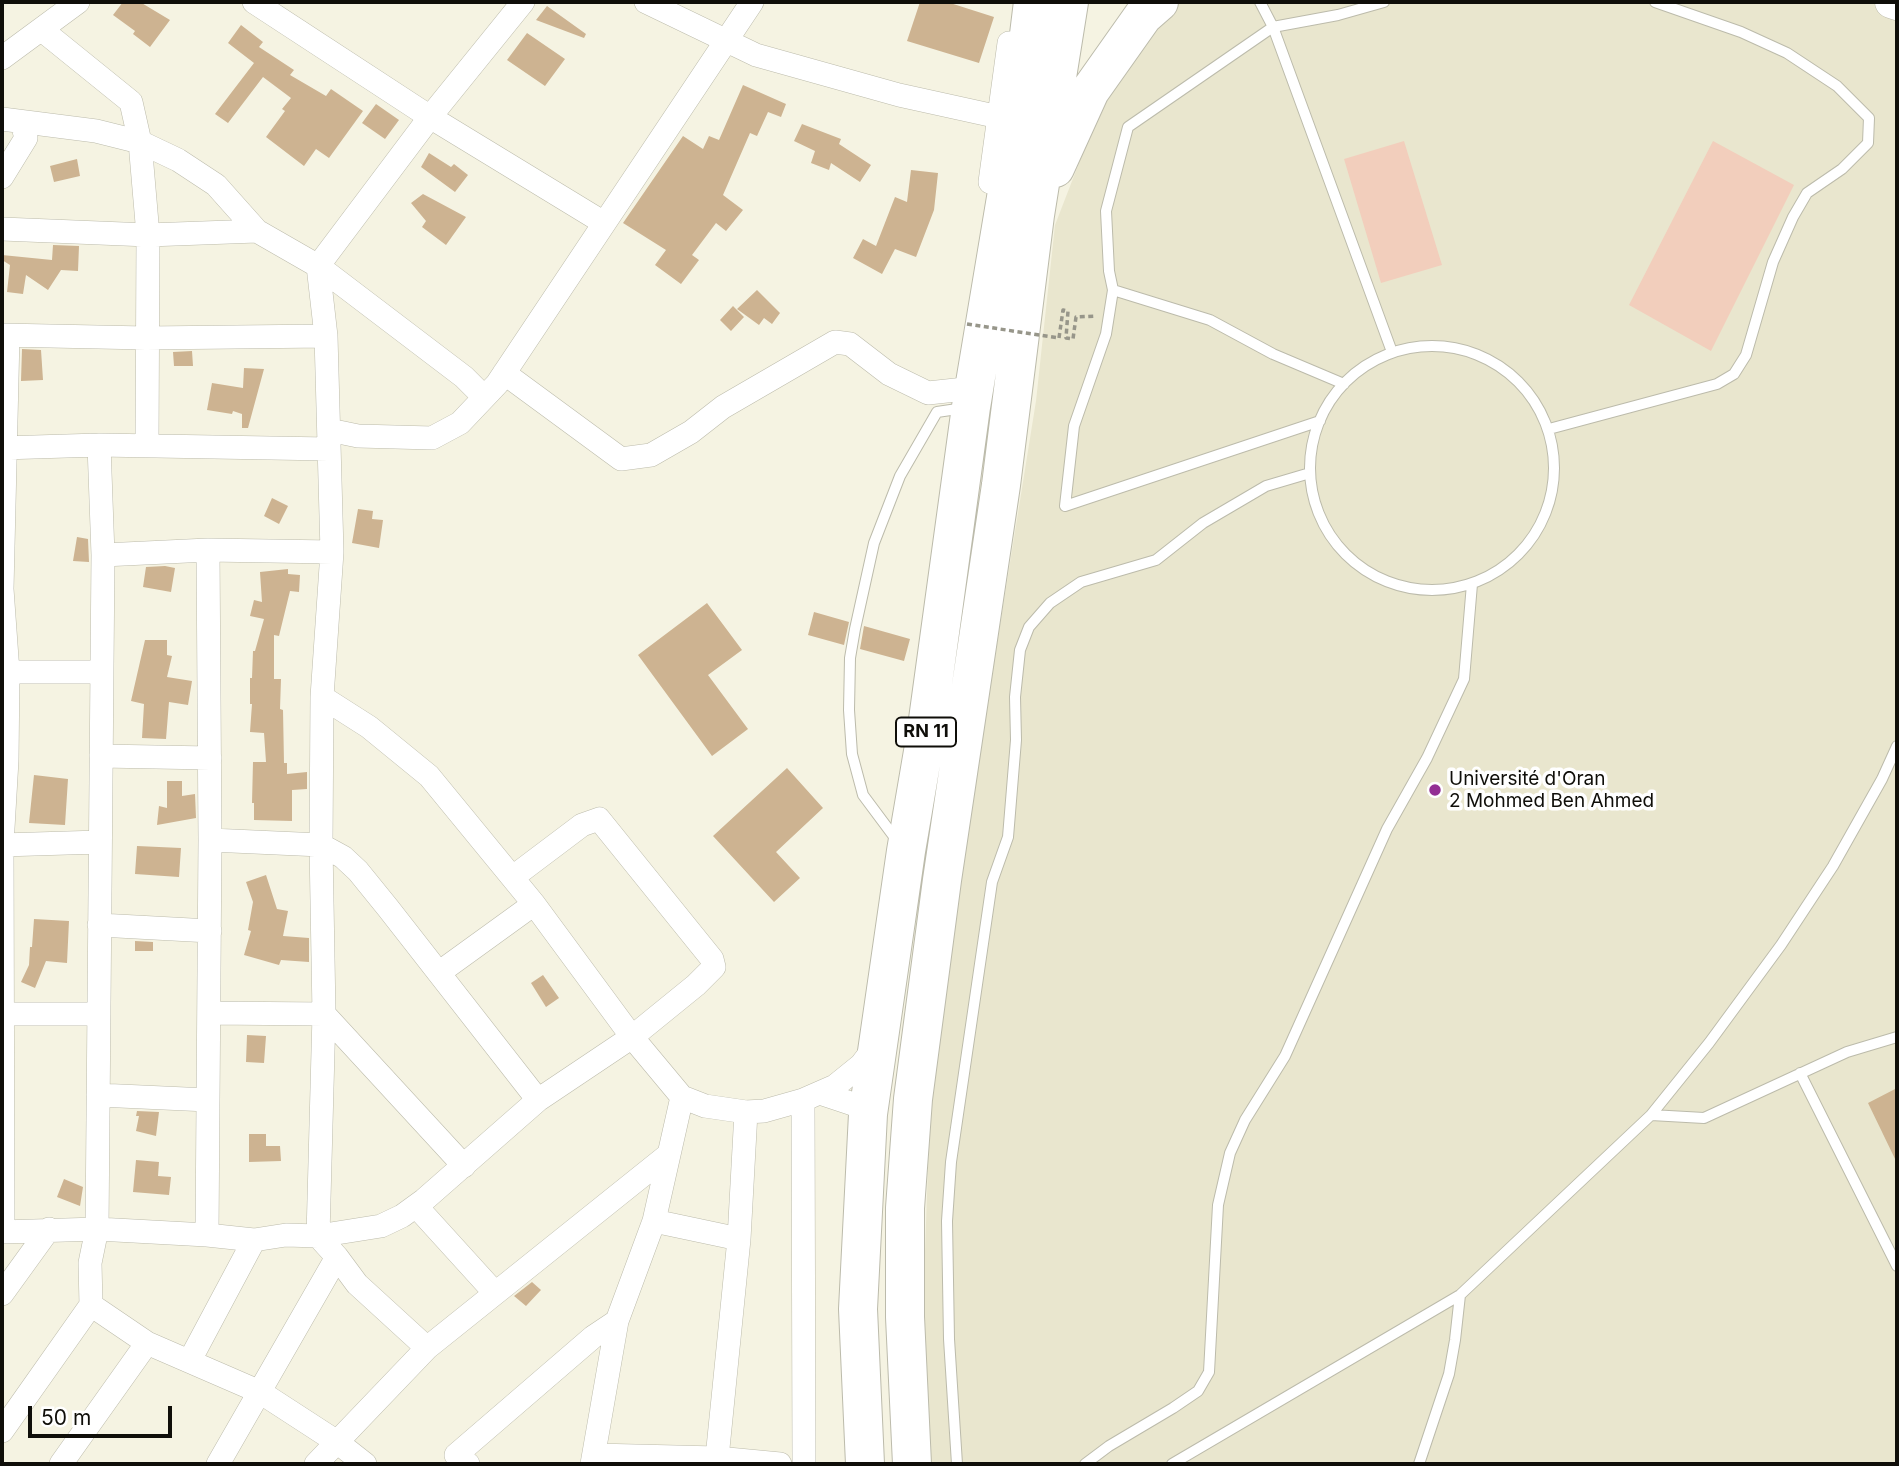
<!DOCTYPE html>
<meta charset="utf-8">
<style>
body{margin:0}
#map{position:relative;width:1899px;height:1466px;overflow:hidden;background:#f5f3e2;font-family:Inter,sans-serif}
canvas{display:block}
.frame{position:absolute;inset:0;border:4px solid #0f0e09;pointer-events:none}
.scale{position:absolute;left:28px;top:1406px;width:144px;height:32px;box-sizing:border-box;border:4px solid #0f0e09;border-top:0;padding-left:9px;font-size:21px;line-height:24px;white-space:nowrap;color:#0f0e09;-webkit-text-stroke:5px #fff;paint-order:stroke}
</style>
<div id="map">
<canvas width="1899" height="1466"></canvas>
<div class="frame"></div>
<div class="scale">50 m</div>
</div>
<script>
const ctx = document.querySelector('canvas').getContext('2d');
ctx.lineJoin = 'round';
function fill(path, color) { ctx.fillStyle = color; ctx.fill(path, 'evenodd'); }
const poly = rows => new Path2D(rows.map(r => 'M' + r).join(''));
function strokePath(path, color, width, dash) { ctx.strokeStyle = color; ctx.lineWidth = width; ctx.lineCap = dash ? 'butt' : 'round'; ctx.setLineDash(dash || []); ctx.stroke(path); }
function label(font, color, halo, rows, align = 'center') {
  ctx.font = font + ' Inter,sans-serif'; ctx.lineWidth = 7; ctx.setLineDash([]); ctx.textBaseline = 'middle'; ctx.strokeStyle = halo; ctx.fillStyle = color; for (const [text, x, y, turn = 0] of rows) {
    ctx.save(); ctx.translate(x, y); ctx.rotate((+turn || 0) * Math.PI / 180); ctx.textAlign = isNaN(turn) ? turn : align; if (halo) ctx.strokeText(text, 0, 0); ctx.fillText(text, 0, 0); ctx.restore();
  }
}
const built = poly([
 [1181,2,1888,2,1897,6,1897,1464,928,1464,922,1337,930,1109,954,911,1036,401,1055,225,1103,101,1171,10]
]);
const green = poly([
 [1404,141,1442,265,1381,283,1344,159],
 [1713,141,1794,185,1711,351,1629,305]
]);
const building = poly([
 [123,2,140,2,170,20,150,47,133,34,135,31,113,15],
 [920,2,947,2,994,17,979,63,907,41],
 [547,6,586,34,584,38,536,20],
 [241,25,263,42,259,47,294,70,290,75,326,96,331,89,363,111,329,158,316,149,304,166,266,137,285,111,282,109,291,98,263,77,228,123,215,114,254,63,228,43],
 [527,33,565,59,545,86,507,60],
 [743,85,786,104,781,117,768,112,757,136,750,133,723,195,743,210,726,231,716,223,692,255,699,260,681,284,655,265,666,250,623,223,683,136,703,149,709,136,719,140],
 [376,104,399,120,385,139,362,123],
 [802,124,841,139,839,144,871,165,860,182,831,163,829,170,811,163,815,151,794,141],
 [429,153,451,167,454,164,468,175,455,192,421,167],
 [77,159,80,176,54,182,50,166],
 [911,170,938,173,934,210,916,257,895,249,882,274,853,258,863,239,876,246,895,197,907,202],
 [423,194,466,217,446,245,422,227,426,221,411,203],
 [53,245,79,246,78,271,61,270,48,290,26,275,23,294,7,292,10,265,2,260,2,255,52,260],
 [757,290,780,313,772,324,764,318,759,325,737,309],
 [733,306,744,317,731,331,720,320],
 [22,349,41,350,43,380,21,381],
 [192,351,193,366,174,366,173,352],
 [244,368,264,369,248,428,242,428,242,414,233,411,232,414,207,410,212,383,243,388],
 [272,498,288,506,279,524,264,516],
 [358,509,373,511,372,519,383,520,379,548,352,543],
 [77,537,88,539,89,562,73,561],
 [165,566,175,568,171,592,143,587,146,567],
 [288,569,288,574,300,575,299,592,290,591,279,636,274,635,274,679,281,679,280,709,283,710,284,763,287,763,287,774,307,772,307,789,292,790,292,821,254,820,254,803,252,803,253,762,266,762,264,733,250,732,252,704,250,704,250,678,252,678,253,651,255,651,264,619,250,616,254,600,262,602,260,572],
 [707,603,742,650,708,675,748,729,712,756,638,655],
 [814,612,849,622,844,645,808,635],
 [864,626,910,639,904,661,860,649],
 [145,640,167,640,167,655,172,656,167,677,192,681,188,705,169,702,166,739,142,738,144,704,131,701],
 [787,768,823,808,776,852,800,878,774,902,713,836],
 [34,775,68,779,65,825,29,823],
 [167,781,182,781,182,796,195,794,196,818,157,825,159,806,167,808],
 [137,846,181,848,179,877,135,874],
 [266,875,277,909,288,911,283,936,309,938,309,962,281,960,279,965,244,955,251,931,248,930,253,902,246,882],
 [34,919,69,921,67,963,46,961,35,988,21,982,29,965,30,947,32,947],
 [135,941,153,942,153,951,135,951],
 [543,975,559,998,546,1007,531,983],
 [247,1035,266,1036,264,1063,246,1062],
 [1897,1088,1897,1163,1868,1103],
 [137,1111,159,1112,156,1136,136,1131,139,1116,136,1116],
 [249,1134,266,1134,266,1146,280,1146,281,1161,249,1162],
 [136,1160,159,1162,158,1176,171,1177,169,1195,133,1192],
 [64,1179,83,1187,80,1206,57,1197],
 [532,1282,541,1290,526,1306,514,1296]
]);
const path = poly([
 [1059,338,1063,310,1068,311,1066,338,1073,339,1076,317,1096,316]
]);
const lane = poly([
 [1260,2,1273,27,1392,352],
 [1113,290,1109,271,1106,211,1128,127,1273,27,1338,15,1384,2],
 '1310 468a122 122 0 1 1 244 0a122 122 0 1 1-244 0Z',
 [1320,421,1065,506,1074,426,1106,334,1113,290,1210,320,1273,354,1344,384],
 [1549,429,1717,384,1734,374,1746,355,1773,262,1793,217,1807,193,1842,169,1868,143,1869,118,1837,86,1787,53,1741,32,1655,2],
 [898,842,863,795,852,754,849,710,850,658,855,629,874,543,900,476,937,412,964,408],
 [1800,1073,1897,1266],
 [1651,1115,1704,1118,1847,1052,1897,1037],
 [957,1464,949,1339,947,1221,951,1162,992,882,1008,837,1016,740,1015,697,1020,650,1029,627,1050,603,1081,582,1156,560,1203,523,1266,486,1310,473],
 [1085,1464,1109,1446,1173,1408,1198,1391,1209,1372,1218,1205,1230,1153,1245,1120,1285,1056,1387,829,1427,758,1464,679,1472,584],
 [1172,1464,1460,1295,1651,1115,1709,1043,1781,945,1833,866,1882,779,1897,746],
 [1419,1464,1449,1374,1455,1340,1460,1295]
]);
const street = poly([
 [254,2,430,117,604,223],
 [646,2,756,55,899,95,999,117],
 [42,30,131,102,140,142,148,235,147,446],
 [2,58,78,2],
 [2,119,96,131,140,142,178,160,216,185,257,231,318,266,326,336,332,552,322,697,321,845,324,1014,318,1236,337,1257,218,1464],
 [2,177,26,138,22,123],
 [990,182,1009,43],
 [2,229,148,235,257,231],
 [2,335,146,338,326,336],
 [504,373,621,459,651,455,691,432,723,407,835,342,850,344,889,374,928,393,965,389],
 [484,397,464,377,318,266,430,117,523,2],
 [329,430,358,436,432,438,460,423,497,384,752,2],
 [2,448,99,445,328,449],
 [103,555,208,550,332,552],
 [8,672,101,672],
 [322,697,369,727,429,776,534,904,632,1037,682,1097,705,1106,746,1112,764,1111,803,1100,835,1086,861,1065,874,1048],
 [101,756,210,758],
 [210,840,321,845,343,857,358,871,388,908,538,1100],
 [2,845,100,842],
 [99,925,210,931],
 [440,972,534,904],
 [209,1013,324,1014,464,1166],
 [3,1014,99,1014],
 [820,1093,853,1104,868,1114],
 [98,1095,208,1100],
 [803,1100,804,1464],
 [416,1206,495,1293],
 [654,1221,739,1239],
 [2,1232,97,1229,207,1235,254,1240,286,1235,318,1236,381,1226,402,1216,424,1200,538,1100,632,1037,696,985,714,967,712,959,599,819,582,825,513,877],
 [3,1232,2,845,7,760,8,672,2,589,8,336],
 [207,1235,210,840,208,550],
 [337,1257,357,1284,427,1348],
 [2,1294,49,1229],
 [91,1305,147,1343,260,1392,337,1442,365,1464],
 [190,1360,254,1240],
 [2,1431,91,1305,90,1263,97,1229,103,555,99,445],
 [595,1455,717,1458,780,1464],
 [717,1458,739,1239,746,1112],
 [61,1464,147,1343],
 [316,1464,427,1348,668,1155],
 [468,1464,456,1455,593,1337,617,1321],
 [592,1464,617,1321,654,1221,682,1097]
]);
const secondary = poly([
 [1891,2,1897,4]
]);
const highway = poly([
 [1055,168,1090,91,1143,16,1159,2],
 [865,1464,858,1309,868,1114,906,851,926,734,971,407,1017,132,1033,2],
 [912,1464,905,1317,905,1208,913,1099,942,880,1001,485,1035,215,1069,2]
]);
const pathBridge = poly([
 [967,324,1059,338]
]);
const markers = [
 [1435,790,7,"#932e94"]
];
const shields = [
 [926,732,60]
];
const shieldNames = [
 ["RN 11",926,732]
];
const poiNames = [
 ["Université d'Oran",1449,779],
 ["2 Mohmed Ben Ahmed",1449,801]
];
fill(built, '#e9e6ce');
fill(green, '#f2cebc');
fill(building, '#cdb391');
strokePath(lane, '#bcbbab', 12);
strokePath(street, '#bcbbab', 24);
strokePath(secondary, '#bcbbab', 33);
strokePath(highway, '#bcbbab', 40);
strokePath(path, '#97968a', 3.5, [5, 3.5]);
strokePath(lane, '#fff', 10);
strokePath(street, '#fff', 23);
strokePath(secondary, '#fff', 32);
strokePath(highway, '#fff', 38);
strokePath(pathBridge, '#97968a', 3.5, [5, 3.5]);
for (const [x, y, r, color] of markers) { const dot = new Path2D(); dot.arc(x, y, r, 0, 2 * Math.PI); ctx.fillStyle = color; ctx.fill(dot); strokePath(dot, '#fff', 2.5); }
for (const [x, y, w] of shields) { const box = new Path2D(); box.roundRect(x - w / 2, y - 14.5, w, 29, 5); ctx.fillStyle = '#fff'; ctx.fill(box); strokePath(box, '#0f0e09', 2); }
label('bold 18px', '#0f0e09', null, shieldNames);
label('19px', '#0f0e09', '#fff', poiNames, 'left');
</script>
